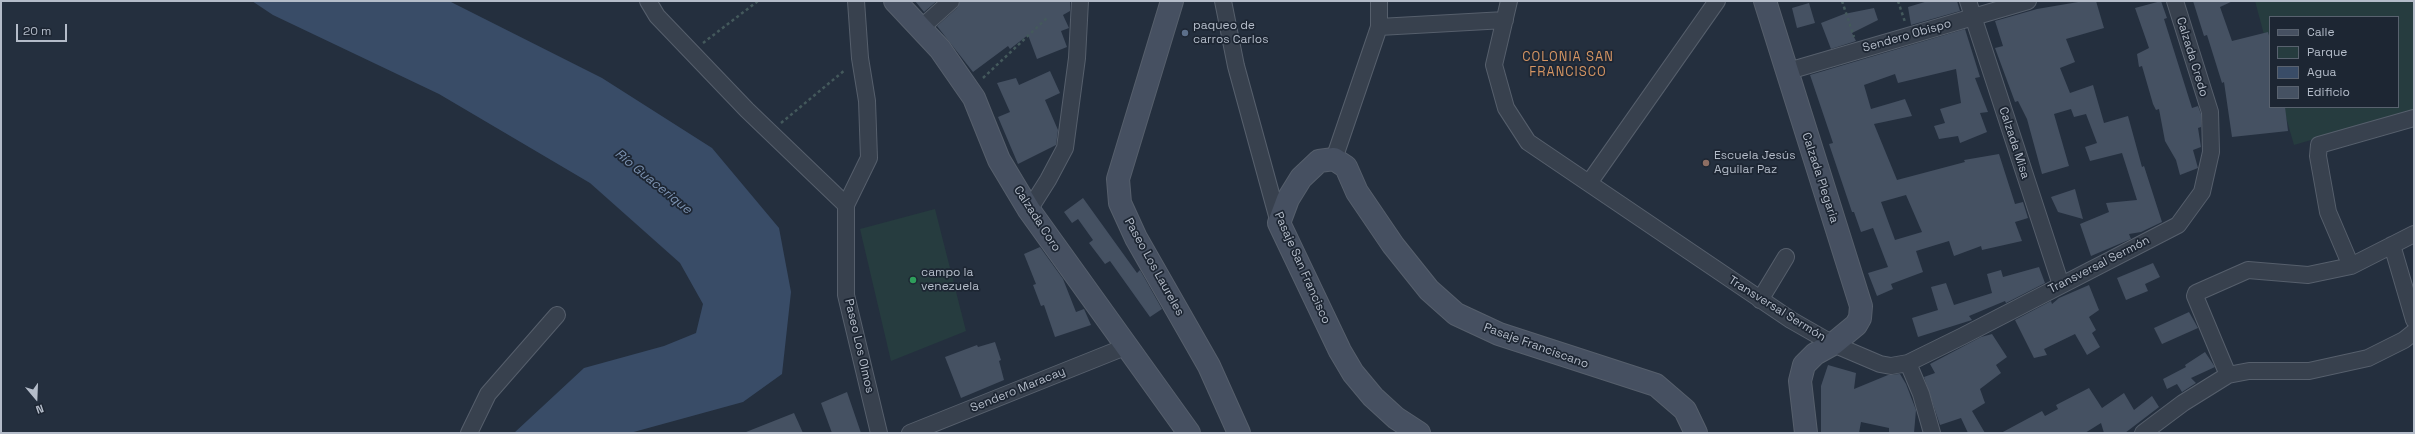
<!DOCTYPE html>
<meta charset="utf-8">
<style>
body{margin:0}
#map{position:relative;width:2415px;height:434px;overflow:hidden;background:#242f3e;font-family:"Space Grotesk",sans-serif}
canvas{display:block}
.frame{position:absolute;inset:0;border:2px solid #b4bcc9;pointer-events:none}
.legend{position:absolute;left:2269px;top:16px;width:130px;height:92px;box-sizing:border-box;background:#1d2633;border:1px solid #59626f;margin:0;padding:5px 7px;list-style:none;font-size:12px;color:#b4bcc9}
.legend li{display:flex;align-items:center;gap:8px;height:20px}
.legend b{width:20px;border:1px solid #59626f}
.north{position:absolute;left:16px;top:378px;width:40px;height:40px;-webkit-text-stroke:3px #1d2633;paint-order:stroke;rotate:161deg;font-size:11px;font-weight:700;line-height:16px;text-align:center;color:#b4bcc9}
.north::after{content:'';display:block;margin:auto;width:14px;height:18px;background:#b4bcc9;clip-path:polygon(50% 0,100% 100%,50% 72%,0 100%)}
.scale{position:absolute;left:16px;top:24px;width:51px;height:18px;box-sizing:border-box;border:2px solid #b4bcc9;border-top:0;padding-left:5px;font-size:12px;line-height:14px;white-space:nowrap;color:#b4bcc9;-webkit-text-stroke:3px #1d2633;paint-order:stroke}
</style>
<div id="map">
<canvas width="2415" height="434"></canvas>
<div class="frame"></div>
<ul class="legend">
<li><b style="height:5px;background:#465061"></b>Calle</li>
<li><b style="height:11px;background:#263c3f"></b>Parque</li>
<li><b style="height:11px;background:#394c67"></b>Agua</li>
<li><b style="height:11px;background:#455162"></b>Edificio</li>
</ul>
<div class="north">N</div>
<div class="scale">20 m</div>
</div>
<script>
const ctx = document.querySelector('canvas').getContext('2d');
ctx.lineJoin = 'round';
function fill(path, color) { ctx.fillStyle = color; ctx.fill(path, 'evenodd'); }
const poly = rows => new Path2D(rows.map(r => 'M' + r).join(''));
function strokePath(path, color, width, dash) { ctx.strokeStyle = color; ctx.lineWidth = width; ctx.lineCap = dash ? 'butt' : 'round'; ctx.setLineDash(dash || []); ctx.stroke(path); }
function label(font, color, halo, rows, align = 'center') {
  ctx.font = font + ' "Space Grotesk",sans-serif'; ctx.lineWidth = 3.5; ctx.setLineDash([]); ctx.textBaseline = 'middle'; ctx.strokeStyle = halo; ctx.fillStyle = color; for (const [text, x, y, turn = 0] of rows) {
    ctx.save(); ctx.translate(x, y); ctx.rotate((+turn || 0) * Math.PI / 180); ctx.textAlign = isNaN(turn) ? turn : align; if (halo) ctx.strokeText(text, 0, 0); ctx.fillText(text, 0, 0); ctx.restore();
  }
}
const green = poly([
 [2255,1,2414,1,2414,110,2294,145,2283,107,2398,107,2398,17,2270,17,2270,57],
 [935,209,966,331,891,361,860,229]
]);
const water = poly([
 [252,1,449,1,602,78,712,148,779,228,791,292,782,374,743,402,630,433,514,433,584,368,664,346,696,333,703,304,680,263,590,183,439,94,273,15]
]);
const building = poly([
 [915,1,937,1,924,12],
 [960,1,1070,1,1070,11,1063,15,1069,28,1061,31,1067,47,1037,59,1028,35,1010,49,1008,46,973,72,937,26,957,8],
 [1928,1,1957,1,1960,11,1911,25,1908,7],
 [2084,1,2096,1,2104,28,2066,39,2075,62,2060,68,2070,93,2093,85,2104,123,2128,116,2142,167,2144,166,2162,222,2141,232,2129,234,2131,239,2091,256,2080,224,2109,212,2106,203,2137,200,2122,153,2090,161,2085,147,2097,143,2086,114,2074,117,2071,109,2054,114,2069,166,2042,174,2027,119,2018,101,2015,102,1995,48,2003,46,1995,21,2037,9],
 [2161,1,2167,18,2164,19,2192,108,2198,106,2201,114,2201,127,2198,128,2201,147,2193,150,2198,168,2180,175,2176,160,2165,141,2159,109,2156,110,2153,104,2142,66,2139,67,2137,54,2149,48,2135,8],
 [2193,1,2233,1,2220,7,2232,41,2268,32,2270,39,2270,107,2285,107,2288,131,2232,137,2224,82,2222,83,2207,35,2204,36],
 [1809,3,1815,23,1797,28,1792,8],
 [1874,8,1878,20,1852,33,1856,41,1831,49,1821,23,1844,14],
 [1965,29,1980,77,1975,78,1988,112,1980,113,1987,132,1960,143,1958,136,1939,139,1934,126,1945,123,1940,109,1961,103,1956,69,1898,83,1895,74,1864,85,1871,109,1905,99,1912,116,1874,124,1897,180,1965,162,1964,160,1999,154,2015,204,2023,202,2028,218,2015,222,2022,241,1982,250,1981,246,1954,256,1949,241,1916,251,1923,272,1891,284,1893,289,1877,296,1868,273,1888,267,1873,228,1861,232,1854,212,1852,212,1829,144,1833,143,1810,75],
 [1906,195,1922,232,1895,240,1881,202],
 [1050,71,1060,93,1045,100,1058,130,1056,145,1018,164,998,117,1010,112,997,83,1016,78,1019,85],
 [2075,189,2083,219,2058,212,2051,197],
 [1083,198,1137,273,1140,270,1162,309,1150,317,1110,261,1105,264,1089,243,1093,240,1078,219,1072,223,1064,212],
 [1040,247,1063,279,1076,312,1084,309,1091,325,1055,337,1044,305,1041,306,1033,285,1036,284,1024,254],
 [2153,263,2160,277,2145,284,2148,291,2126,300,2117,278],
 [2039,267,2045,283,2006,303,2005,301,1969,316,1972,320,1918,337,1912,318,1938,310,1931,287,1946,283,1954,305,1992,293,1987,274,2001,270,2003,277],
 [2089,285,2099,310,2089,317,2096,330,2092,333,2100,347,2087,355,2075,334,2044,349,2047,355,2034,358,2015,320,2051,301,2052,304,2059,298],
 [2189,312,2198,328,2162,344,2154,328],
 [1992,334,2007,357,1996,365,2001,373,1980,389,1985,403,1972,411,1985,433,1968,433,1961,418,1940,425,1924,377,1935,373,1930,364,1981,337],
 [995,342,1001,360,999,361,1004,380,961,398,945,357,977,345,978,347],
 [2205,352,2215,367,2191,378,2196,383,2182,392,2177,384,2167,389,2163,379,2186,367,2185,365],
 [1828,365,1856,373,1854,389,1888,375,1900,374,1906,384,1916,410,1914,433,1889,433,1889,428,1861,422,1859,433,1821,433,1821,386],
 [2089,388,2102,408,2124,393,2134,410,2152,396,2159,407,2125,433,2104,433,2101,423,2085,433,2001,433,2042,411,2045,416,2058,409,2056,405],
 [847,392,861,433,832,433,821,403],
 [794,413,803,433,747,433,746,432]
]);
const path = poly([
 [1842,1,1854,37],
 [1898,1,1905,22],
 [703,43,758,1],
 [983,78,1048,17],
 [781,123,845,70]
]);
const street = poly([
 [648,1,657,16,747,110,846,205],
 [856,1,860,58,867,101,869,158,846,205,846,295,879,433],
 [1223,1,1236,66,1279,223],
 [1509,1,1494,65,1506,108,1528,142,1791,320,1833,344,1880,364,1891,366,1908,363,1963,336,2178,225,2202,192,2211,152,2210,112,2175,1],
 [1968,1,2061,285],
 [1379,27,1505,20],
 [921,28,951,1],
 [1785,72,2028,1],
 [1334,159,1379,27,1379,1],
 [1589,183,1717,1],
 [1029,210,1048,180,1065,148,1077,58,1080,1],
 [2392,245,2414,320],
 [2351,266,2328,212,2318,156,2319,145,2414,118],
 [1760,300,1786,257],
 [1908,363,1921,394,1932,433],
 [2228,375,2195,296,2196,293,2248,270,2308,275,2351,266,2414,234],
 [469,433,488,394,557,315],
 [910,433,1125,347],
 [2143,433,2183,403,2228,375,2249,371,2309,371,2368,358,2404,340,2414,332]
]);
const secondary = poly([
 [895,1,940,49,974,98,999,160,1029,210,1189,433],
 [1172,1,1118,179,1120,203,1136,238,1209,366,1239,433],
 [1765,1,1861,306,1860,318,1856,325,1833,344,1815,354,1804,365,1800,381,1806,433],
 [1419,433,1396,418,1373,397,1353,373,1340,351,1279,223,1288,199,1301,178,1319,161,1334,159,1346,167,1357,192,1393,245,1429,290,1456,314,1499,334,1656,385,1685,410,1696,433]
]);
const markers = [
 [1185,33,4,"#5c6f8a"],
 [1706,163,4,"#8d6e63"],
 [913,280,4,"#2e9e5b"]
];
const poiNames = [
 ["paqueo de",1193,26],
 ["carros Carlos",1193,40],
 ["Escuela Jesús",1714,156],
 ["Aguilar Paz",1714,170],
 ["campo la",921,273],
 ["venezuela",921,287]
];
const streetNames = [
 ["Sendero Obispo",1907,36,-16],
 ["Calzada Credo",2192,57,73],
 ["Calzada Misa",2014,143,72],
 ["Calzada Plegaria",1820,178,72],
 ["Calzada Coro",1037,219,57],
 ["Transversal Sermón",2099,265,-27],
 ["Paseo Los Laureles",1154,267,61],
 ["Pasaje San Francisco",1302,268,66],
 ["Transversal Sermón",1777,309,32],
 ["Paseo Los Olmos",859,346,77],
 ["Pasaje Franciscano",1536,346,20],
 ["Sendero Maracay",1018,390,-22]
];
const neighbourhoodNames = [
 ["COLONIA SAN",1568,57],
 ["FRANCISCO",1568,72]
];
const waterNames = [
 ["Río Guacerique",653,182,39]
];
fill(green, '#263c3f');
fill(water, '#394c67');
fill(building, '#455162');
strokePath(street, '#565f6c', 18);
strokePath(secondary, '#565f6c', 24);
strokePath(path, '#44595c', 2.5, [3, 3]);
strokePath(street, '#38414e', 16);
strokePath(secondary, '#465061', 22);
for (const [x, y, r, color] of markers) { const dot = new Path2D(); dot.arc(x, y, r, 0, 2 * Math.PI); ctx.fillStyle = color; ctx.fill(dot); strokePath(dot, '#1d2633', 1.5); }
label('12px', '#b4bcc9', '#1d2633', poiNames, 'left');
label('12px', '#b4bcc9', '#1d2633', streetNames);
ctx.letterSpacing = '1px';
label('13px', '#d59563', '#1d2633', neighbourhoodNames);
ctx.letterSpacing = '0px';
label('italic 13px', '#7c92b1', '#1d2633', waterNames);
</script>
